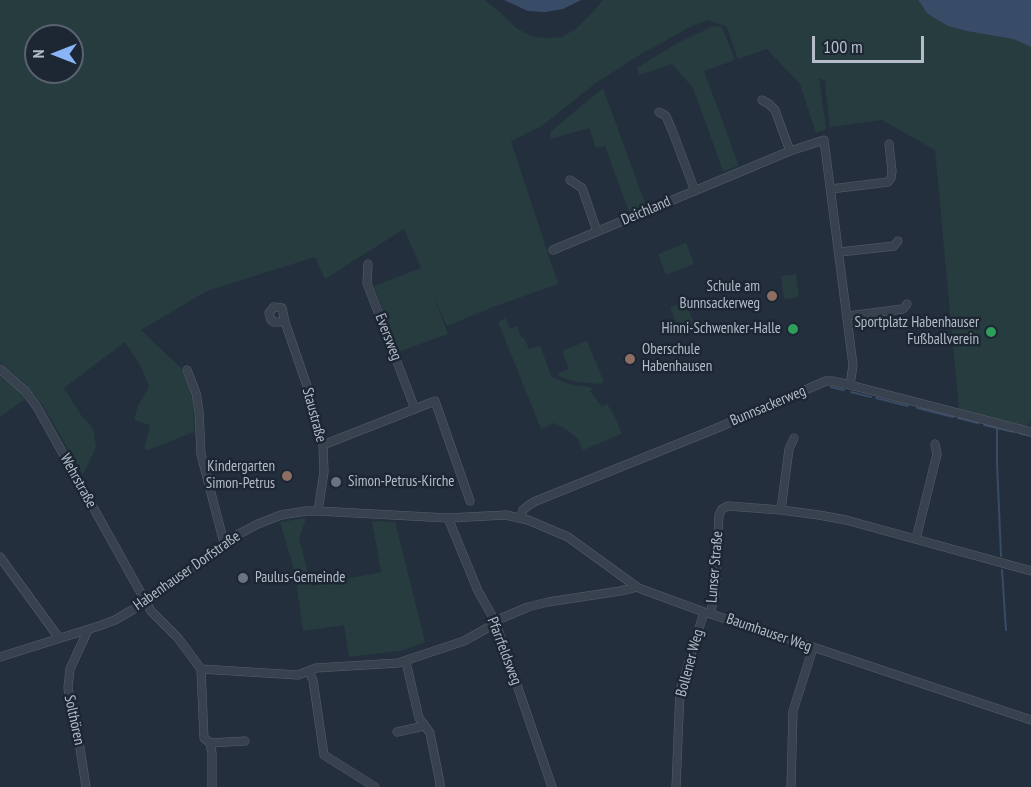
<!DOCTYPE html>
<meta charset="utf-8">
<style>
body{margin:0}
#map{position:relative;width:1031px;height:787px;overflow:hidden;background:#242f3e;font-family:"PT Sans Narrow",sans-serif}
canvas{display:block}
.north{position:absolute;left:24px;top:24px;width:60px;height:60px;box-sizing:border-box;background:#1d2633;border:2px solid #59626f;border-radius:50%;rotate:270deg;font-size:16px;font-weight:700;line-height:24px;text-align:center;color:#b4bcc9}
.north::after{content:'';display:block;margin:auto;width:21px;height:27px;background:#8ab4f8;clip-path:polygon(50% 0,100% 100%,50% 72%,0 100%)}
.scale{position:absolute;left:812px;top:36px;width:112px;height:27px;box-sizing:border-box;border:3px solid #b4bcc9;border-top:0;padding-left:8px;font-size:18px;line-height:21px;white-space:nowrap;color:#b4bcc9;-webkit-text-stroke:4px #1d2633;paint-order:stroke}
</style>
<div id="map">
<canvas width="1031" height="787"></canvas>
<div class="north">N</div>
<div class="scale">100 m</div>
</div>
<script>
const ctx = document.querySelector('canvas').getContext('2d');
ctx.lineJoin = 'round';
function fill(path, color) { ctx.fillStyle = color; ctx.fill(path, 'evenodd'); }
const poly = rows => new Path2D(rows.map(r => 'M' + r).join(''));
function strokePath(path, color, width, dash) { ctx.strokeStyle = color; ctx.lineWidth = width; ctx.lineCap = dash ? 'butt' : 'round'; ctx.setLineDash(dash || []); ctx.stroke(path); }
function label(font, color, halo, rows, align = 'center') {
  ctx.font = font + ' "PT Sans Narrow",sans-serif'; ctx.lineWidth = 5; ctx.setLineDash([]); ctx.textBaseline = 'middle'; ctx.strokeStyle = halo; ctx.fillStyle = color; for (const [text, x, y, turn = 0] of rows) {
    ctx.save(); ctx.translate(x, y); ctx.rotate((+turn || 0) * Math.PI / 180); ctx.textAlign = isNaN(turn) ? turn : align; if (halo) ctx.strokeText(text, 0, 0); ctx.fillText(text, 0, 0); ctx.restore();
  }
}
const green = poly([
 [0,0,485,0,501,13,516,28,533,37,547,38,561,37,576,29,591,14,603,0,918,0,919,2,948,26,966,31,1013,39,1031,47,1031,422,1026,426,959,410,935,150,882,120,830,127,825,86,826,81,819,78,826,127,825,130,816,133,800,84,767,49,738,59,727,28,725,26,709,20,692,26,641,54,596,83,543,125,511,141,558,284,493,307,447,326,434,298,448,334,398,352,374,286,421,268,404,229,325,279,315,257,207,291,141,330,181,368,190,390,193,402,194,432,148,450,144,449,150,425,134,420,138,406,149,386,139,363,125,342,64,388,81,415,93,428,96,447,83,475,42,404,32,394,26,385,0,362],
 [36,36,72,36,72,72,36,72],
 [713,26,722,27,735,60,704,71,739,166,723,171,693,88,672,64,639,75,637,68,672,46],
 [603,88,646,206,629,212,605,146,596,148,589,128,551,139,550,132],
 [686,243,694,264,666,275,658,254],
 [796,274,799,297,784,299,781,276],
 [685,301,697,330,682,336,670,308],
 [505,318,510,329,517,326,522,338,524,338,529,349,540,346,552,377,572,385,589,387,593,389,590,391,602,407,607,404,612,411,622,434,583,450,578,439,567,430,554,423,541,429,498,322],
 [587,341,604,382,600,384,572,381,561,377,557,374,569,369,562,351],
 [0,376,18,391,25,399,0,417],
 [306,518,299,539,312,586,381,572,372,521,395,522,425,642,400,651,349,657,344,625,303,631,295,573,280,522]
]);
const water = poly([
 [504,0,581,0,563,9,545,12,528,11],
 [918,0,1031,0,1031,47,1013,39,966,31,948,26,928,14]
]);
const stream = poly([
 [831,387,844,390],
 [851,392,871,397],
 [876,398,908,406],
 [917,408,953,417],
 [958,418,978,423],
 [984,425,1014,432],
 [997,428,997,463,1001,556],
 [1019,433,1031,436],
 [1002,570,1006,630]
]);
const street = poly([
 [762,100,769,104,775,110,790,151],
 [659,112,666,116,672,130,695,191],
 [570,180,582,188,597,231],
 [831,189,888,182,891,178,892,171,889,144],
 [553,250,790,151,824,140,853,365,850,385],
 [840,252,894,246,898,241],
 [368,264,367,283,415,409],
 [274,307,282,308,285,322,274,322,271,320,269,313,274,307],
 [848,316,903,309,907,304],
 [285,322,307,386,308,401,323,445,324,472,318,511],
 [0,369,25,391,37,407,151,611,178,638,201,669,298,675,316,668,398,663,464,641,489,627,495,621,528,607,548,602,620,591,637,587],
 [187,370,196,393,199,411,201,454,224,543],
 [323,445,435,401,470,501],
 [781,510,789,449,794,438],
 [448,518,478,591,495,621,552,787],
 [521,518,523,510,529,505,536,501,710,431,826,381,832,381,850,385,1031,432],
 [916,539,937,454,935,444],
 [0,557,59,638],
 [710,613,715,596,719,515,722,509,728,506,781,510,819,515,846,520,1031,571],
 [0,657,99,626,115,620,146,602,235,536,258,524,281,515,306,511,318,511,448,518,506,515,528,520,568,537,637,587,641,589,704,612,771,633,1031,720],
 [406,662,419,718,430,733,440,783,440,787],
 [201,669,204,738,210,743,212,753,212,787],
 [309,672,313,680,324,755,375,787],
 [397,732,420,727,424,724],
 [210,743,245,741],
 [86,787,80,748,68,688,70,669,88,630],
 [676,787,680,691,704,612],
 [791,787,793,711,813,648]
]);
const markers = [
 [772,296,6,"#8d6e63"],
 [793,329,6,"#2e9e5b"],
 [991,332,6,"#2e9e5b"],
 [630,359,6,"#8d6e63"],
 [287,476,6,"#8d6e63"],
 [336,482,6,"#6b7280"],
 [243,578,6,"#6b7280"]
];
const streetNames = [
 ["Deichland",646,211,-23],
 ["Eversweg",388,337,69],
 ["Bunnsackerweg",768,406,-23],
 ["Staustraße",314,415,75],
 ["Wehrstraße",78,481,61],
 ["Lunser Straße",715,567,-85],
 ["Habenhauser Dorfstraße",187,571,-35],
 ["Baumhauser Weg",769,633,19],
 ["Pfarrfeldsweg",504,651,69],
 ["Bollener Weg",690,663,-75],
 ["Solthören",74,720,78]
];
const poiNames = [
 ["Schule am",760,287],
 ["Bunnsackerweg",760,304],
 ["Sportplatz Habenhauser",979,323],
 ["Fußballverein",979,340],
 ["Hinni-Schwenker-Halle",781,329],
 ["Oberschule",642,350,"left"],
 ["Habenhausen",642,367,"left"],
 ["Kindergarten",275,467],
 ["Simon-Petrus",275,484],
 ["Simon-Petrus-Kirche",348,482,"left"],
 ["Paulus-Gemeinde",255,578,"left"]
];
fill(green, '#263c3f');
fill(water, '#394c67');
strokePath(stream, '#394c67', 2);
strokePath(street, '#565f6c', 9);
strokePath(street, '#38414e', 8);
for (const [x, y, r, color] of markers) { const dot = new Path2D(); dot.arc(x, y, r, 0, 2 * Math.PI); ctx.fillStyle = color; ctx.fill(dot); strokePath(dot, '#1d2633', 2); }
label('15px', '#b4bcc9', '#1d2633', streetNames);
label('15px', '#b4bcc9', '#1d2633', poiNames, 'right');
</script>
